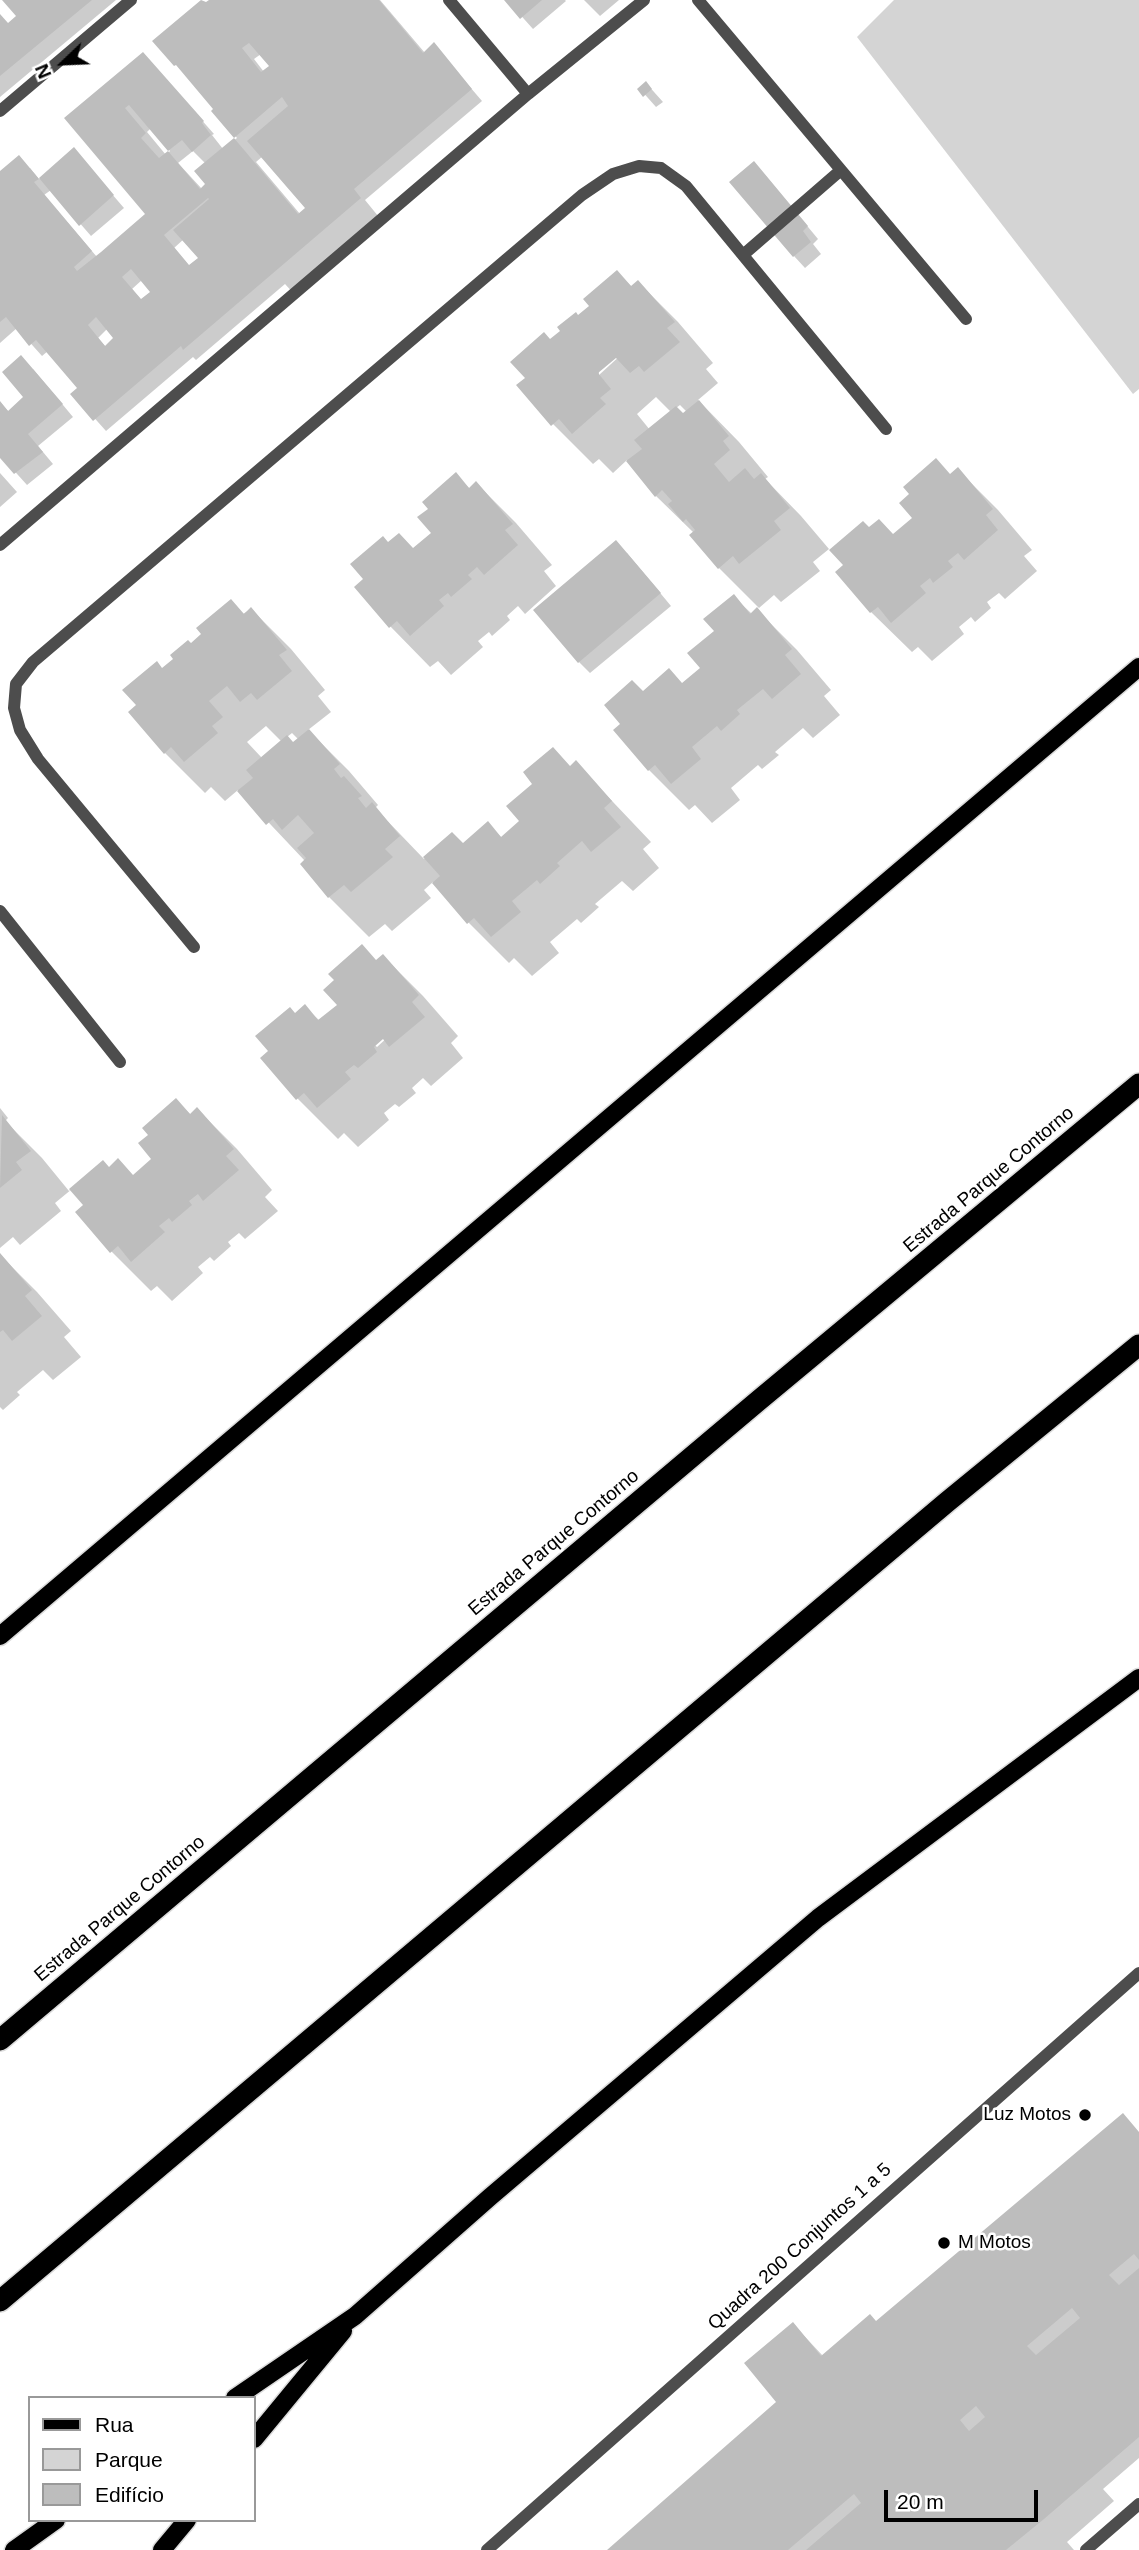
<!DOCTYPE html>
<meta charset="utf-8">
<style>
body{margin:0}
#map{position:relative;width:1139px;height:2550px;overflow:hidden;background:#fff;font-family:Helvetica,sans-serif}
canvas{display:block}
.legend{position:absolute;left:28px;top:2396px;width:228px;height:126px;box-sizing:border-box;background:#fff;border:2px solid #999;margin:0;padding:9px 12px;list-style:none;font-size:21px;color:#000}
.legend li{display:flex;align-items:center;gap:14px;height:35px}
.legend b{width:35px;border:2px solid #999}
.north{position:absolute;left:28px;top:28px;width:70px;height:70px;-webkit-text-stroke:5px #fff;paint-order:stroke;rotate:247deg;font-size:19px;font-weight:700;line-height:28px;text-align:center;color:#000}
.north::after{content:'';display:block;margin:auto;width:24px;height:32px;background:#000;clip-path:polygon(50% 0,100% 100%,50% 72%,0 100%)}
.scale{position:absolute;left:884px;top:2490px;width:154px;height:32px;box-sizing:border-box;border:4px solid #000;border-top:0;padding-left:9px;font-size:21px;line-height:24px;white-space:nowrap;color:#000;-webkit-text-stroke:5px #fff;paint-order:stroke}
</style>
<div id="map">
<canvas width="1139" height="2550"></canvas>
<ul class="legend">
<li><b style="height:9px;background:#000"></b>Rua</li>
<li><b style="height:19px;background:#d4d4d4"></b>Parque</li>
<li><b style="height:19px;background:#bdbdbd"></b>Edifício</li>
</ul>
<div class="north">N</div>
<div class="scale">20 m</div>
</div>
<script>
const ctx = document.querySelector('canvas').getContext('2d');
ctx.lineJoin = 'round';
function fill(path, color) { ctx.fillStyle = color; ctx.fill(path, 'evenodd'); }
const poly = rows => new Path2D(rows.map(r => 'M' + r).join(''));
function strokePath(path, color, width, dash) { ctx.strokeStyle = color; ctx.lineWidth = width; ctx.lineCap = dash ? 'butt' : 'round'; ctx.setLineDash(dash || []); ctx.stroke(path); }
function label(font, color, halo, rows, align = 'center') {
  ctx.font = font + ' Helvetica,sans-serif'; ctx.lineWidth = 5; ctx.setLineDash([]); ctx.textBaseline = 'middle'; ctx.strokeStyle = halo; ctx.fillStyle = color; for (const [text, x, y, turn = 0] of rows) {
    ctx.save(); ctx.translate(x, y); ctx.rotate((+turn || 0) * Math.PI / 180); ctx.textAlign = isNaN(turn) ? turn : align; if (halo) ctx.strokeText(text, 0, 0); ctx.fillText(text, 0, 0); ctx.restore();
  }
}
const green = poly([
 [894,0,1139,0,1139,389,1133,394,857,37]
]);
const shadow = poly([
 [5,0,116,0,0,97,0,15,8,25,18,16],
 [212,0,380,0,425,53,434,45,482,101,365,200,383,222,296,296,285,284,196,360,193,357,106,431,73,394,80,389,48,351,42,356,17,328,0,343,0,173,30,168,39,179,74,150,124,208,91,236,51,190,44,195,97,257,148,214,66,118,154,66,214,134,212,135,223,149,237,138,214,111,206,5],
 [261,54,271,66,264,72,254,59],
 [151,128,170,151,166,155,147,132],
 [193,151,206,164,208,185,202,189,178,163],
 [263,156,307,208,300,214,256,162],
 [184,239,200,258,190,267,174,248],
 [142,280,152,292,142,301,132,289],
 [108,328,116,338,106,347,98,338],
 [507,0,565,0,566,1,533,29],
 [584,0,619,0,600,16],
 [646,83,663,102,656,107,640,89],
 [765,175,818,239,813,244,821,254,805,268,794,256],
 [617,272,632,287,638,282,678,322,713,363,706,369,718,383,698,400,739,442,768,477,765,479,801,516,829,549,813,562,820,571,781,602,774,595,759,608,719,568,694,533,656,496,627,460,613,473,599,459,593,464,553,424,527,378,550,341,592,306],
 [621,351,623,353,599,375,599,371],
 [656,397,671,412,650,430,637,414],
 [680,405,687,412,683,415,676,408],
 [33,369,73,417,38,446,53,464,27,485,0,455,0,402,9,412,26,397],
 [958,470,998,510,1032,550,1024,556,1037,571,1005,599,999,593,987,602,991,608,975,622,971,617,959,627,964,634,932,661,918,647,912,652,871,612,838,573,869,529,894,536,914,518],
 [0,473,17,492,0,507],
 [456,475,470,489,476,483,516,523,552,565,544,571,556,586,525,614,518,606,507,616,510,620,492,636,489,632,478,641,483,647,451,675,438,661,430,667,390,626,365,580,388,544,414,550,433,534,430,509],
 [627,553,671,606,590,673,579,662],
 [733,596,752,614,757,610,797,650,831,690,824,696,840,715,813,738,803,728,775,752,779,755,762,769,758,765,731,788,740,800,712,823,695,805,689,810,649,770,622,724,643,693,683,685,702,668],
 [251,609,291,649,325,690,318,696,331,712,308,730,349,771,378,805,375,808,424,859,452,834,463,845,488,824,502,838,522,821,576,763,651,842,643,849,659,868,633,891,622,881,595,904,599,907,581,923,577,919,550,942,559,953,532,976,514,958,509,963,469,923,433,882,424,890,431,898,392,931,385,924,369,937,329,897,302,865,305,861,238,790,225,801,211,787,205,793,165,753,163,670,191,646],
 [266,726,282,742,262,758,247,742],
 [292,733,299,740,294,744,287,737],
 [383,956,423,996,458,1036,451,1043,463,1058,431,1086,423,1078,412,1088,416,1093,399,1107,395,1104,384,1113,389,1120,358,1147,344,1133,338,1139,298,1099,263,1059,295,1015,305,1007,320,1021,340,1005],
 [391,1034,377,1047,374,1044],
 [176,1100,191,1115,197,1109,237,1149,272,1190,265,1197,278,1211,245,1239,239,1233,228,1242,231,1246,214,1261,210,1257,198,1267,203,1273,172,1301,157,1286,151,1291,111,1251,85,1205,72,1189,55,1203,61,1211,20,1245,13,1237,0,1248,0,1108,8,1118,5,1121,42,1158,69,1191,103,1162,110,1169,134,1176,154,1159,150,1135],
 [0,1255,37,1292,71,1331,64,1337,81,1357,53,1380,43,1370,17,1392,20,1395,3,1410,0,1407],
 [1139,2132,1139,2458,1103,2489,1114,2501,1067,2542,1074,2550,609,2550,776,2404,793,2324,823,2356,876,2324]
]);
const building = poly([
 [2,0,92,0,0,76,0,14,8,23,16,16],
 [201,0,206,2,209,0,379,0,423,53,434,42,472,89,354,189,361,198,183,350,181,346,93,421,70,394,77,388,36,340,29,346,6,317,0,322,0,171,19,155,39,179,34,182,92,251,74,267,77,271,101,252,145,214,64,118,143,52,204,121,202,123,211,135,192,152,182,140,168,151,200,189,205,184,194,171,234,138,298,214,305,208,247,141,288,106,282,97,234,138,211,111,213,109,176,65,174,66,152,41],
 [249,43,269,66,261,72,242,48],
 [129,105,168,151,159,158,141,138,146,133,125,108],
 [208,198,209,199,173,230,198,258,189,265,164,235],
 [131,269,150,292,141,299,122,277],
 [96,317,113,338,105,346,88,325],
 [504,0,542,0,520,19],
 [646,81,652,89,643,97,637,89],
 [74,147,114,195,79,226,39,178],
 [754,161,808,226,803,231,811,242,793,257,729,182],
 [617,270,631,286,638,280,675,322,667,328,680,342,644,372,639,366,630,373,616,358,598,373,611,389,600,398,606,404,572,434,559,419,551,426,516,385,525,378,510,362,544,332,550,339,560,331,557,327,576,312,578,315,589,306,583,299],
 [21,355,63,404,28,434,43,452,14,474,0,458,0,401,8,411,23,397,2,372],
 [699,400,729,436,723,441,730,450,714,464,729,482,745,468,754,479,761,473,790,508,774,521,781,530,739,564,733,556,718,569,689,535,695,530,686,519,683,522,668,504,672,501,662,490,655,497,626,461,642,449,634,440,676,406,683,413],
 [936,458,950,474,958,467,993,509,986,515,998,530,964,560,958,553,948,561,953,567,933,583,930,578,920,586,926,593,891,623,878,607,870,613,835,572,843,565,829,550,863,521,869,527,879,519,893,534,912,518,899,503,909,494,903,487],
 [456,472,469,488,476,481,513,524,505,530,518,545,484,575,477,567,468,575,472,579,451,597,448,593,439,600,444,606,410,636,397,621,389,628,354,587,363,579,350,564,383,536,388,542,399,533,413,548,431,533,417,517,428,509,422,502],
 [616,540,661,593,578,663,533,610],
 [734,594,750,614,757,607,792,649,785,655,801,674,772,699,763,689,737,710,740,714,721,731,717,726,692,747,701,759,671,784,655,765,648,771,613,730,620,724,604,705,632,680,643,691,669,668,682,683,700,668,687,653,714,631,703,619],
 [231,599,244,614,251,607,287,650,279,655,292,671,257,700,251,693,240,702,227,686,209,701,223,717,212,726,218,733,184,762,171,747,164,754,128,712,136,705,122,690,157,661,162,668,173,659,170,655,188,640,191,643,201,634,196,628],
 [309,729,340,764,334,769,341,778,344,776,362,796,358,798,366,808,372,802,400,836,385,849,393,857,351,892,344,885,328,898,300,864,306,858,297,848,314,833,298,815,282,830,273,819,266,825,237,791,253,778,246,770,287,735,293,742],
 [553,747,570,766,576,760,612,801,604,808,621,827,591,852,582,841,557,863,560,866,540,884,537,880,512,901,521,912,491,937,474,918,467,924,432,883,440,876,423,857,452,832,463,843,488,821,501,837,519,821,506,806,532,784,523,772],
 [362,944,376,960,383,954,419,995,412,1002,425,1017,389,1047,383,1039,374,1047,377,1052,358,1068,354,1065,345,1072,351,1079,317,1108,304,1093,296,1100,260,1058,268,1051,255,1036,290,1007,295,1013,305,1004,318,1020,337,1005,323,990,334,980,328,974],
 [176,1098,190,1114,197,1107,234,1149,226,1156,239,1170,203,1201,198,1194,189,1201,192,1205,172,1222,169,1218,159,1226,165,1232,131,1262,118,1246,110,1253,75,1212,83,1205,69,1189,103,1160,109,1167,118,1158,133,1175,151,1159,138,1143,148,1135,142,1128],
 [2,1115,31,1151,16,1162,22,1170,0,1188],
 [0,1253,32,1290,25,1296,42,1316,12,1341,3,1330,0,1332],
 [1123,2113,1139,2132,1139,2260,1134,2254,1109,2275,1119,2285,1139,2268,1139,2437,1044,2519,1006,2550,806,2550,861,2503,854,2494,788,2550,607,2550,776,2402,744,2363,793,2322,821,2356,870,2314,876,2321],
 [1072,2308,1080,2318,1036,2355,1027,2346],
 [976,2406,985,2417,969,2431,960,2420]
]);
const minor = poly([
 [449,0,528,94],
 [698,0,841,170,743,255],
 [0,111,131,0],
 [841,170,966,319],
 [0,545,528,94,644,0],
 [0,911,120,1062],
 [194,947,38,759,20,730,14,708,16,684,33,662,582,195,613,174,639,166,661,168,686,186,886,429],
 [487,2550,1139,1973],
 [1086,2550,1139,2504]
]);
const major = poly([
 [0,1636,1139,667],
 [235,2398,355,2316,490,2197,818,1918,1139,1678],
 [254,2439,343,2331],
 [14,2550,56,2520],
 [162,2550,187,2520]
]);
const highway = poly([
 [0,2040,758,1401,1139,1084],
 [0,2301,947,1502,1139,1345]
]);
const markers = [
 [1085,2115,7,"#000"],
 [944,2243,7,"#000"]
];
const streetNames = [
 ["Estrada Parque Contorno",989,1180,-40],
 ["Estrada Parque Contorno",554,1543,-40],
 ["Estrada Parque Contorno",120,1909,-40],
 ["Quadra 200 Conjuntos 1 a 5",800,2247,-42]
];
const poiNames = [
 ["Luz Motos",1071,2115],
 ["M Motos",958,2243,"left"]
];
fill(green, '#d4d4d4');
fill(shadow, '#0003');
fill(building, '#bdbdbd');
strokePath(major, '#dbdbdb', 21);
strokePath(highway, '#dbdbdb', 24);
strokePath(minor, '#4d4d4d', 12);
strokePath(major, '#000', 18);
strokePath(highway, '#000', 21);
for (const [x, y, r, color] of markers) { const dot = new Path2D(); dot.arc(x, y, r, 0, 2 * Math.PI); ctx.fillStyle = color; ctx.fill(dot); strokePath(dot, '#fff', 2.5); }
label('19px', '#000', '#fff', streetNames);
label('19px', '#000', '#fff', poiNames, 'right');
</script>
